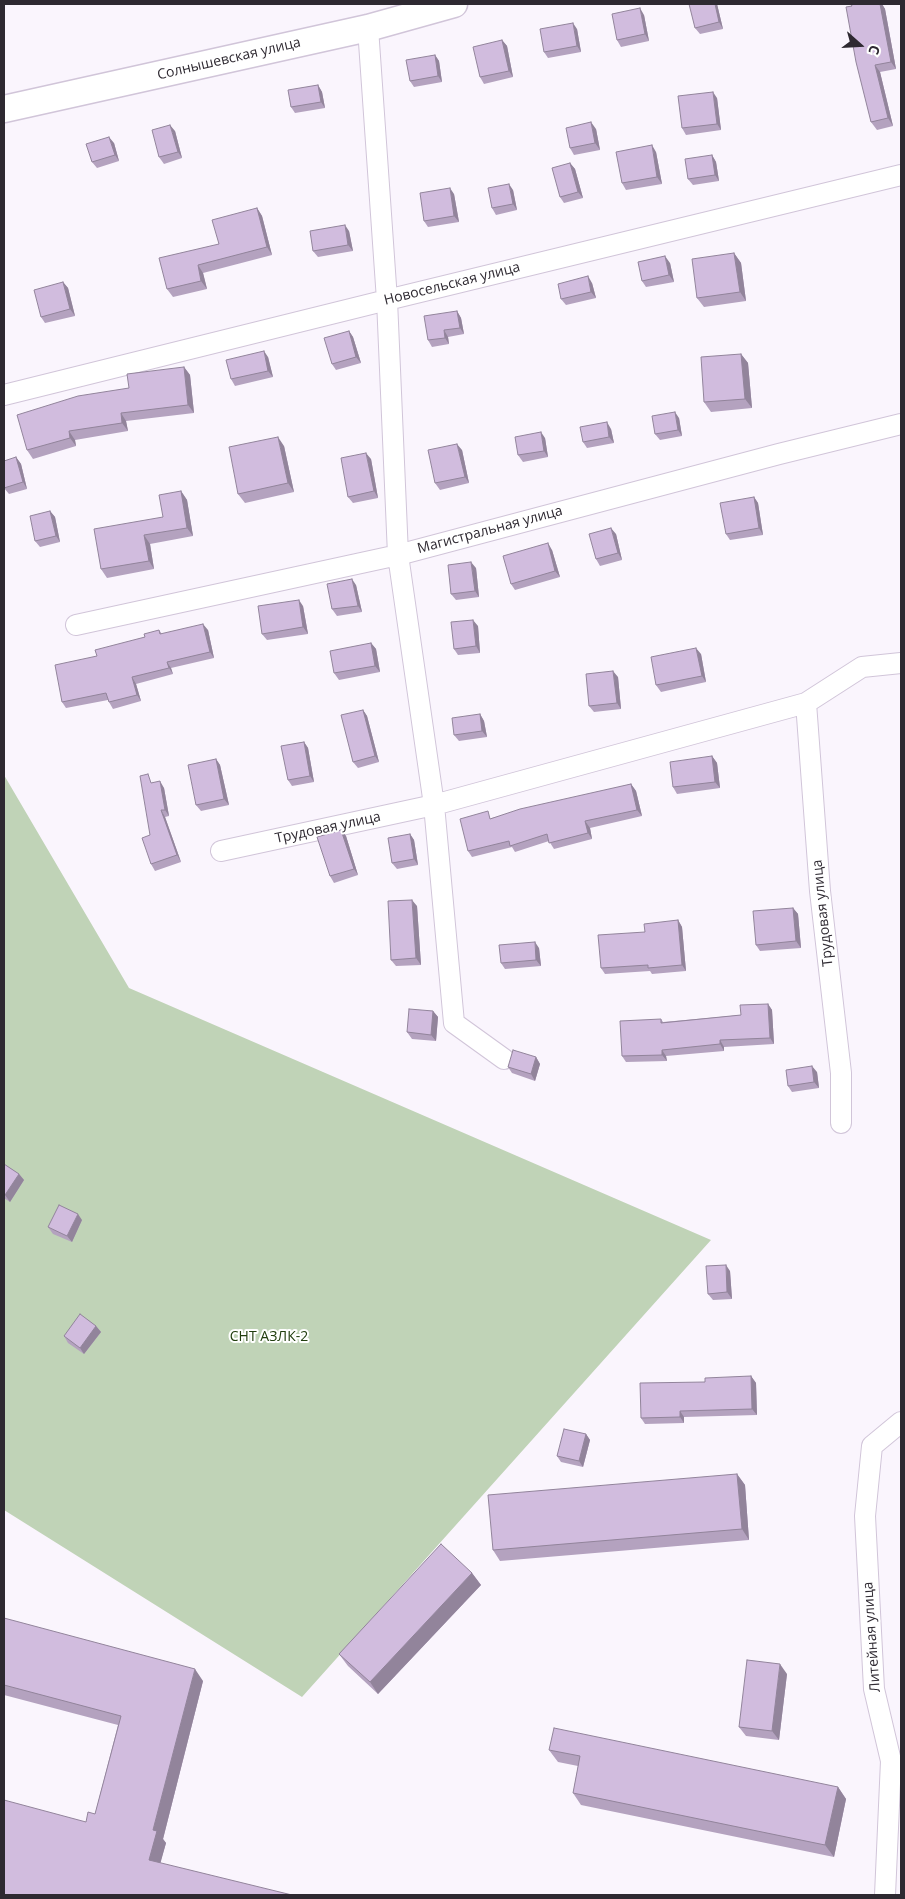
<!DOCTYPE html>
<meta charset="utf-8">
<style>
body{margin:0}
#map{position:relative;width:905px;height:1899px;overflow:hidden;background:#faf5fd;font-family:"Open Sans",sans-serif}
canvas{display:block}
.frame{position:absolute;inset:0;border:5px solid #2e2931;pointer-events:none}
.north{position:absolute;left:835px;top:20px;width:50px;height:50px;-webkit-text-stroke:4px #fff;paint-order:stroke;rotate:109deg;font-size:14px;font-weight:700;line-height:20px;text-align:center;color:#2e2931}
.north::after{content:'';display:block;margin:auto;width:18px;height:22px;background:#2e2931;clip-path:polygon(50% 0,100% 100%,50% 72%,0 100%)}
</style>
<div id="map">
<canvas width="905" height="1899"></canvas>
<div class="frame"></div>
<div class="north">С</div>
</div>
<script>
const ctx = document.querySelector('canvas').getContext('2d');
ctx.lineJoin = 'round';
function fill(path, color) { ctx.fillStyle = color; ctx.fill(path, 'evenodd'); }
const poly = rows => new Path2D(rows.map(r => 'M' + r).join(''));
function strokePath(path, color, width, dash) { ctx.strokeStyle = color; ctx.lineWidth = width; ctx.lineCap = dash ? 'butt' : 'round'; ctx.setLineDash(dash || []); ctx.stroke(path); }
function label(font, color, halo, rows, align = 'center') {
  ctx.font = font + ' "Open Sans",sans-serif'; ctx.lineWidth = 4; ctx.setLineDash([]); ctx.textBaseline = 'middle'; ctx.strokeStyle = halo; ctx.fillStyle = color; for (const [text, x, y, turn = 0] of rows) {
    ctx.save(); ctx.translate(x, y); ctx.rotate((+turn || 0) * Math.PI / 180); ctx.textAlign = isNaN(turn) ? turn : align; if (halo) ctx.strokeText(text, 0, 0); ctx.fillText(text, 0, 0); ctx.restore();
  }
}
const green = poly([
 [4,775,129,988,711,1240,302,1697,4,1510]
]);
const minor = poly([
 [368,28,387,300,398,555,434,805,454,1023,504,1059],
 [4,395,387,300,901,175],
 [76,625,398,555,779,454,901,424],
 [806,703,820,891,841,1073,841,1123],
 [221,851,434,805,806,703,862,667,901,663],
 [885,1895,891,1761,874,1689,865,1516,872,1446,901,1422]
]);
const tertiary = poly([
 [4,109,368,28,454,4]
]);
const wall = poly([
 [717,4,723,29,700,34,695,28],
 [851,4,882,4,885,9,896,69,880,72,893,126,877,130,871,122],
 [644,15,649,41,621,47,617,40],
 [577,29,581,52,548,58,544,52],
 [502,40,507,46,513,77,484,84,480,77],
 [435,55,439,61,442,82,414,87,410,81],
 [318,85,322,92,325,108,295,113,291,107],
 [717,98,721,130,686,135,682,128],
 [596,129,600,150,574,155,570,148],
 [175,131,182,158,164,164,159,157],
 [114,143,119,161,97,168,92,162],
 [656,152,662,184,626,190,622,183],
 [712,155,716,162,719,181,693,185,688,179],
 [570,163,575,169,583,198,564,203,560,197],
 [513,190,517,210,496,215,492,208],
 [454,194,459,222,428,227,424,221],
 [257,208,262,216,272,255,203,273,207,289,173,297,167,289,219,244],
 [349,231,353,251,318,257,313,251],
 [734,253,741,263,746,301,704,307,697,298],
 [670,263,674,282,646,287,642,281],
 [63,282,68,288,75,316,45,323,41,317],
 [592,283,596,298,566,305,561,299],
 [457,311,461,318,464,334,448,337,449,344,432,347,428,340],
 [349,331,353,337,361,363,336,370,332,364],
 [741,354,748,363,752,408,711,412,704,402],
 [268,357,273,377,235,386,231,379],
 [184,367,190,375,194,413,126,421,128,431,75,440,76,446,33,459,27,450,129,388],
 [679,418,682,436,660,440,655,434],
 [611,429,614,443,587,448,583,442],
 [545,438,548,457,523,462,518,455],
 [284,446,294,492,245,503,238,494],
 [462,450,469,483,440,490,435,483],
 [16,457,21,464,27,489,9,494,4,488],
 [371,459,378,498,353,503,348,497],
 [181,491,187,500,193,536,150,544,154,569,107,578,101,569,163,517],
 [754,497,758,503,763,535,730,540,726,534],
 [50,511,55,517,60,542,40,547,35,541],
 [616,534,622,560,600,566,596,559],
 [552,550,560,577,515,590,511,584],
 [476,568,479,597,456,600,451,594],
 [356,585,362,612,337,616,332,609],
 [303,606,308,634,267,640,262,634],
 [478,626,480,653,458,655,454,649],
 [159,630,162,634,208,630,214,658,171,668,173,674,136,684,141,701,113,709,109,702,108,700,66,708,62,702,97,656,145,637],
 [371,643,376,649,380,672,339,680,334,673],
 [701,654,706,682,661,692,656,685],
 [618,677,621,709,594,712,589,706],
 [363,710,367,716,379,762,358,768,353,762],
 [480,714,484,721,487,737,459,741,454,735],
 [304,742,308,748,314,782,292,786,288,780],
 [712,756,717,763,720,788,677,794,673,787],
 [216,759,220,765,229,805,201,811,196,805],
 [153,780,153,782,164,788,169,816,165,817,181,862,155,871,151,864,150,835],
 [631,784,636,791,642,816,590,828,592,839,554,849,549,841,515,852,512,847,472,857,468,851,492,818],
 [341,830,346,836,358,875,334,883,330,876],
 [410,834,414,840,418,865,397,869,392,863],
 [417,906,421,965,396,966,391,960],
 [793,908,798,914,801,948,760,951,756,945],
 [678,920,682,927,686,971,652,974,650,971,605,974,601,968,645,932],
 [539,948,541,966,505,969,501,963],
 [768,1004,772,1010,774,1044,724,1047,724,1051,666,1056,667,1061,626,1062,622,1056,661,1019,663,1022,741,1015],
 [433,1011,438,1017,436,1041,412,1039,407,1032],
 [536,1057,540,1064,535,1081,512,1073,508,1067],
 [817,1072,819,1088,792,1092,788,1086],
 [4,1164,19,1174,24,1180,10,1202,4,1198],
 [82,1220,72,1242,53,1234,48,1227],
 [730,1271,732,1299,713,1300,708,1294],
 [96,1326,101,1332,84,1354,68,1343,64,1336],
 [751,1376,756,1383,757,1415,684,1417,684,1423,645,1424,641,1418,705,1382],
 [586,1434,590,1440,583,1467,561,1462,557,1456],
 [737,1474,745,1485,749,1540,500,1561,493,1550],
 [472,1573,481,1585,378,1694,348,1666,339,1654],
 [4,1618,203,1681,163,1839,166,1843,160,1863,4,1895,95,1814,118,1725,4,1695],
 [787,1674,779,1740,746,1736,739,1727],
 [549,1750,838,1787,846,1799,834,1857,581,1805,573,1793,578,1766,558,1762]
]);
const shadedWall = poly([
 [715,4,717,4,723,29,719,22],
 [879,4,882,4,885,9,896,69,891,62],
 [640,8,644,15,649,41,645,34],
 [573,23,577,29,581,52,577,46],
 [502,40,507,46,513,77,509,71],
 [435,55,439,61,442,82,438,76],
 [875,65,880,72,893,126,888,118],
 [318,85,322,92,325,108,321,102],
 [713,92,717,98,721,130,717,124],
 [591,122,596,129,600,150,595,143],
 [170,125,175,131,182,158,178,152],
 [109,137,114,143,119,161,115,155],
 [652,145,656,152,662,184,657,177],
 [712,155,716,162,719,181,715,175],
 [570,163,575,169,583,198,578,192],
 [509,184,513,190,517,210,513,204],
 [450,188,454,194,459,222,454,216],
 [257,208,262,216,272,255,267,247],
 [345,225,349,231,353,251,348,245],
 [734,253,741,263,746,301,740,292],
 [665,256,670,263,674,282,669,275],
 [198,265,203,273,207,289,201,281],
 [588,276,592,283,596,298,591,292],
 [63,282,68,288,75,316,70,309],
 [457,311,461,318,464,334,460,328],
 [444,330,448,337,449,344,445,338],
 [349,331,353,337,361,363,356,357],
 [264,351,268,357,273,377,268,371],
 [741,354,748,363,752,408,745,399],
 [184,367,190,375,194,413,188,405],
 [675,412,679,418,682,436,678,430],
 [121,413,126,421,128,431,122,423],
 [607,422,611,429,614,443,609,437],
 [69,431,75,440,76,446,70,438],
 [541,432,545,438,548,457,544,451],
 [278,437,284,446,294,492,288,483],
 [457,444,462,450,469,483,465,477],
 [366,453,371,459,378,498,374,491],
 [16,457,21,464,27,489,23,482],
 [181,491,187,500,193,536,187,528],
 [754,497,758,503,763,535,759,528],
 [50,511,55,517,60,542,56,536],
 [611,528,616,534,622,560,618,553],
 [144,535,150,544,154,569,149,561],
 [548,543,552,550,560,577,555,571],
 [471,562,476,568,479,597,475,591],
 [352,579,356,585,362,612,358,606],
 [299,600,303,606,308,634,303,627],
 [473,620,478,626,480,653,476,646],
 [203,624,208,630,214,658,210,652],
 [371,643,376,649,380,672,375,666],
 [696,648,701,654,706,682,702,676],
 [167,662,171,668,173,674,169,668],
 [613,671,618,677,621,709,617,703],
 [132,677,136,684,141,701,137,695],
 [363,710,367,716,379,762,375,756],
 [480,714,484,721,487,737,482,731],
 [304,742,308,748,314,782,310,776],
 [712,756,717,763,720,788,715,782],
 [216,759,220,765,229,805,224,799],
 [160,781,164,788,169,816,165,810],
 [631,784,636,791,642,816,637,810],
 [161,810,165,817,181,862,177,855],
 [585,821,590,828,592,839,588,833],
 [341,830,346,836,358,875,354,869],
 [410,834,414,840,418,865,414,859],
 [412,900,417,906,421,965,416,958],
 [793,908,798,914,801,948,796,941],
 [678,920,682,927,686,971,682,965],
 [535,942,539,948,541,966,536,960],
 [768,1004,772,1010,774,1044,770,1038],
 [433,1011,438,1017,436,1041,431,1035],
 [720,1040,724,1047,724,1051,720,1044],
 [662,1050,666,1056,667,1061,662,1055],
 [536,1057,540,1064,535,1081,531,1074],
 [812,1066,817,1072,819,1088,814,1082],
 [19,1174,24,1180,10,1202,5,1195],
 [78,1214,82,1220,72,1242,67,1236],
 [726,1265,730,1271,732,1299,727,1292],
 [96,1326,101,1332,84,1354,80,1348],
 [751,1376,756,1383,757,1415,752,1409],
 [680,1411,684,1417,684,1423,680,1417],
 [586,1434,590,1440,583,1467,579,1461],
 [737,1474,745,1485,749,1540,742,1529],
 [472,1573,481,1585,378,1694,370,1682],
 [780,1664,787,1674,779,1740,772,1731],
 [195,1669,203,1681,163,1839,166,1843,158,1872,149,1860,153,1830],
 [838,1787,846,1799,834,1857,825,1845]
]);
const building = poly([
 [689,4,715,4,719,22,695,28,689,4],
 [851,4,880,4,891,62,875,65,888,118,871,122,856,62,846,7,852,6,851,4],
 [640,8,645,34,617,40,612,14,640,8],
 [573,23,577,46,544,52,540,29,573,23],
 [502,40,509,71,480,77,473,47,502,40],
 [435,55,438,76,410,81,406,60,435,55],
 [318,85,321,102,291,107,288,90,318,85],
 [713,92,717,124,682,128,678,96,713,92],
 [591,122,595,143,570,148,566,128,591,122],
 [170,125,178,152,159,157,152,130,170,125],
 [109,137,115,155,92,162,86,144,109,137],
 [652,145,657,177,622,183,616,152,652,145],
 [712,155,715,175,688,179,685,159,712,155],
 [570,163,578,192,560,197,552,168,570,163],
 [509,184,513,204,492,208,488,188,509,184],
 [450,188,454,216,424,221,420,193,450,188],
 [257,208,267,247,198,265,201,281,167,289,159,258,219,244,212,220,257,208],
 [345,225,348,245,313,251,310,231,345,225],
 [734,253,740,292,697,298,692,259,734,253],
 [665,256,669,275,642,281,638,262,665,256],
 [588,276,591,292,561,299,558,284,588,276],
 [63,282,70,309,41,317,34,290,63,282],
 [457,311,460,328,444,330,445,338,428,340,424,316,457,311],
 [349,331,356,357,332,364,324,338,349,331],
 [264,351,268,371,231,379,226,360,264,351],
 [741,354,745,399,704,402,701,357,741,354],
 [184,367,188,405,121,413,122,423,69,431,70,438,27,450,17,415,78,396,129,388,127,374,184,367],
 [675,412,678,430,655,434,652,416,675,412],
 [607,422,609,437,583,442,580,427,607,422],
 [541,432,544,451,518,455,515,437,541,432],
 [278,437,288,483,238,494,229,447,278,437],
 [457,444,465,477,435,483,428,450,457,444],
 [366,453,374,491,348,497,341,458,366,453],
 [16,457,23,482,4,488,4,461,16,457],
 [181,491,187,528,144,535,149,561,101,569,94,529,163,517,159,495,181,491],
 [754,497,759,528,726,534,720,503,754,497],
 [50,511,56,536,35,541,30,516,50,511],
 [611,528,618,553,596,559,589,534,611,528],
 [548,543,555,571,511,584,503,556,548,543],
 [471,562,475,591,451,594,448,565,471,562],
 [352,579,358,606,332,609,327,584,352,579],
 [299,600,303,627,262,634,258,606,299,600],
 [473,620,476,646,454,649,451,622,473,620],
 [203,624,210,652,167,662,169,668,132,677,137,695,109,702,106,693,62,702,55,665,97,656,95,650,145,637,144,634,159,630,160,634,203,624],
 [371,643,375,666,334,673,330,651,371,643],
 [696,648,702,676,656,685,651,657,696,648],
 [613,671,617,703,589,706,586,674,613,671],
 [363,710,375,756,353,762,341,715,363,710],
 [480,714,482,731,454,735,452,718,480,714],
 [304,742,310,776,288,780,281,746,304,742],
 [712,756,715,782,673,787,670,762,712,756],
 [216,759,224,799,196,805,188,765,216,759],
 [148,774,151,783,160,781,165,810,161,810,177,855,151,864,142,838,150,835,140,776,148,774],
 [631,784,637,810,585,821,588,833,549,843,547,834,510,846,509,841,468,851,460,819,488,811,490,819,520,809,631,784],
 [341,830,354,869,330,876,317,837,341,830],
 [410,834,414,859,392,863,388,838,410,834],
 [412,900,416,958,391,960,388,901,412,900],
 [793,908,796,941,756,945,753,911,793,908],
 [678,920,682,965,648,968,648,965,601,968,598,935,645,932,644,924,678,920],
 [535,942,536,960,501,963,499,945,535,942],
 [768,1004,770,1038,720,1040,720,1044,662,1050,662,1055,622,1056,620,1021,661,1019,661,1023,741,1015,740,1005,768,1004],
 [409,1009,433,1011,431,1035,407,1032,409,1009],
 [513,1050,536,1057,531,1074,508,1067,513,1050],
 [812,1066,814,1082,788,1086,786,1070,812,1066],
 [4,1164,19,1174,5,1195,4,1194,4,1164],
 [59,1205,78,1214,67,1236,48,1227,59,1205],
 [726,1265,727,1292,708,1294,706,1266,726,1265],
 [80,1314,96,1326,80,1348,64,1336,80,1314],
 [751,1376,752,1409,680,1411,680,1417,641,1418,640,1383,705,1382,705,1378,751,1376],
 [564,1429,586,1434,579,1461,557,1456,564,1429],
 [737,1474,742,1529,493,1550,488,1495,737,1474],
 [441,1544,472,1573,370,1682,339,1654,441,1544],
 [4,1618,195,1669,153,1830,157,1831,149,1860,292,1895,4,1895,4,1800,86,1822,88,1812,95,1814,121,1716,4,1685,4,1618],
 [747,1660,780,1664,772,1731,739,1727,747,1660],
 [554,1728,838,1787,825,1845,573,1793,580,1756,549,1750,554,1728]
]);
const streetNames = [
 ["Солнышевская улица",229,59,-13],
 ["Новосельская улица",452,284,-14],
 ["Магистральная улица",490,530,-15],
 ["Трудовая улица",328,828,-12],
 ["Трудовая улица",823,913,-96],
 ["Литейная улица",872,1637,-94]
];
const parkNames = [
 ["СНТ АЗЛК-2",269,1337]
];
fill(green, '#c0d3b7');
strokePath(minor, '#d1c5d9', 22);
strokePath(tertiary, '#d1c5d9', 29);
strokePath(minor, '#fff', 20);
strokePath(tertiary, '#fff', 26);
fill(wall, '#b4a2bf');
fill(shadedWall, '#92849b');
fill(building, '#d1bcde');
strokePath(building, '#92849b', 1);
label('14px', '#2e2931', '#fff', streetNames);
label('14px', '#213e0e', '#fff', parkNames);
</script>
